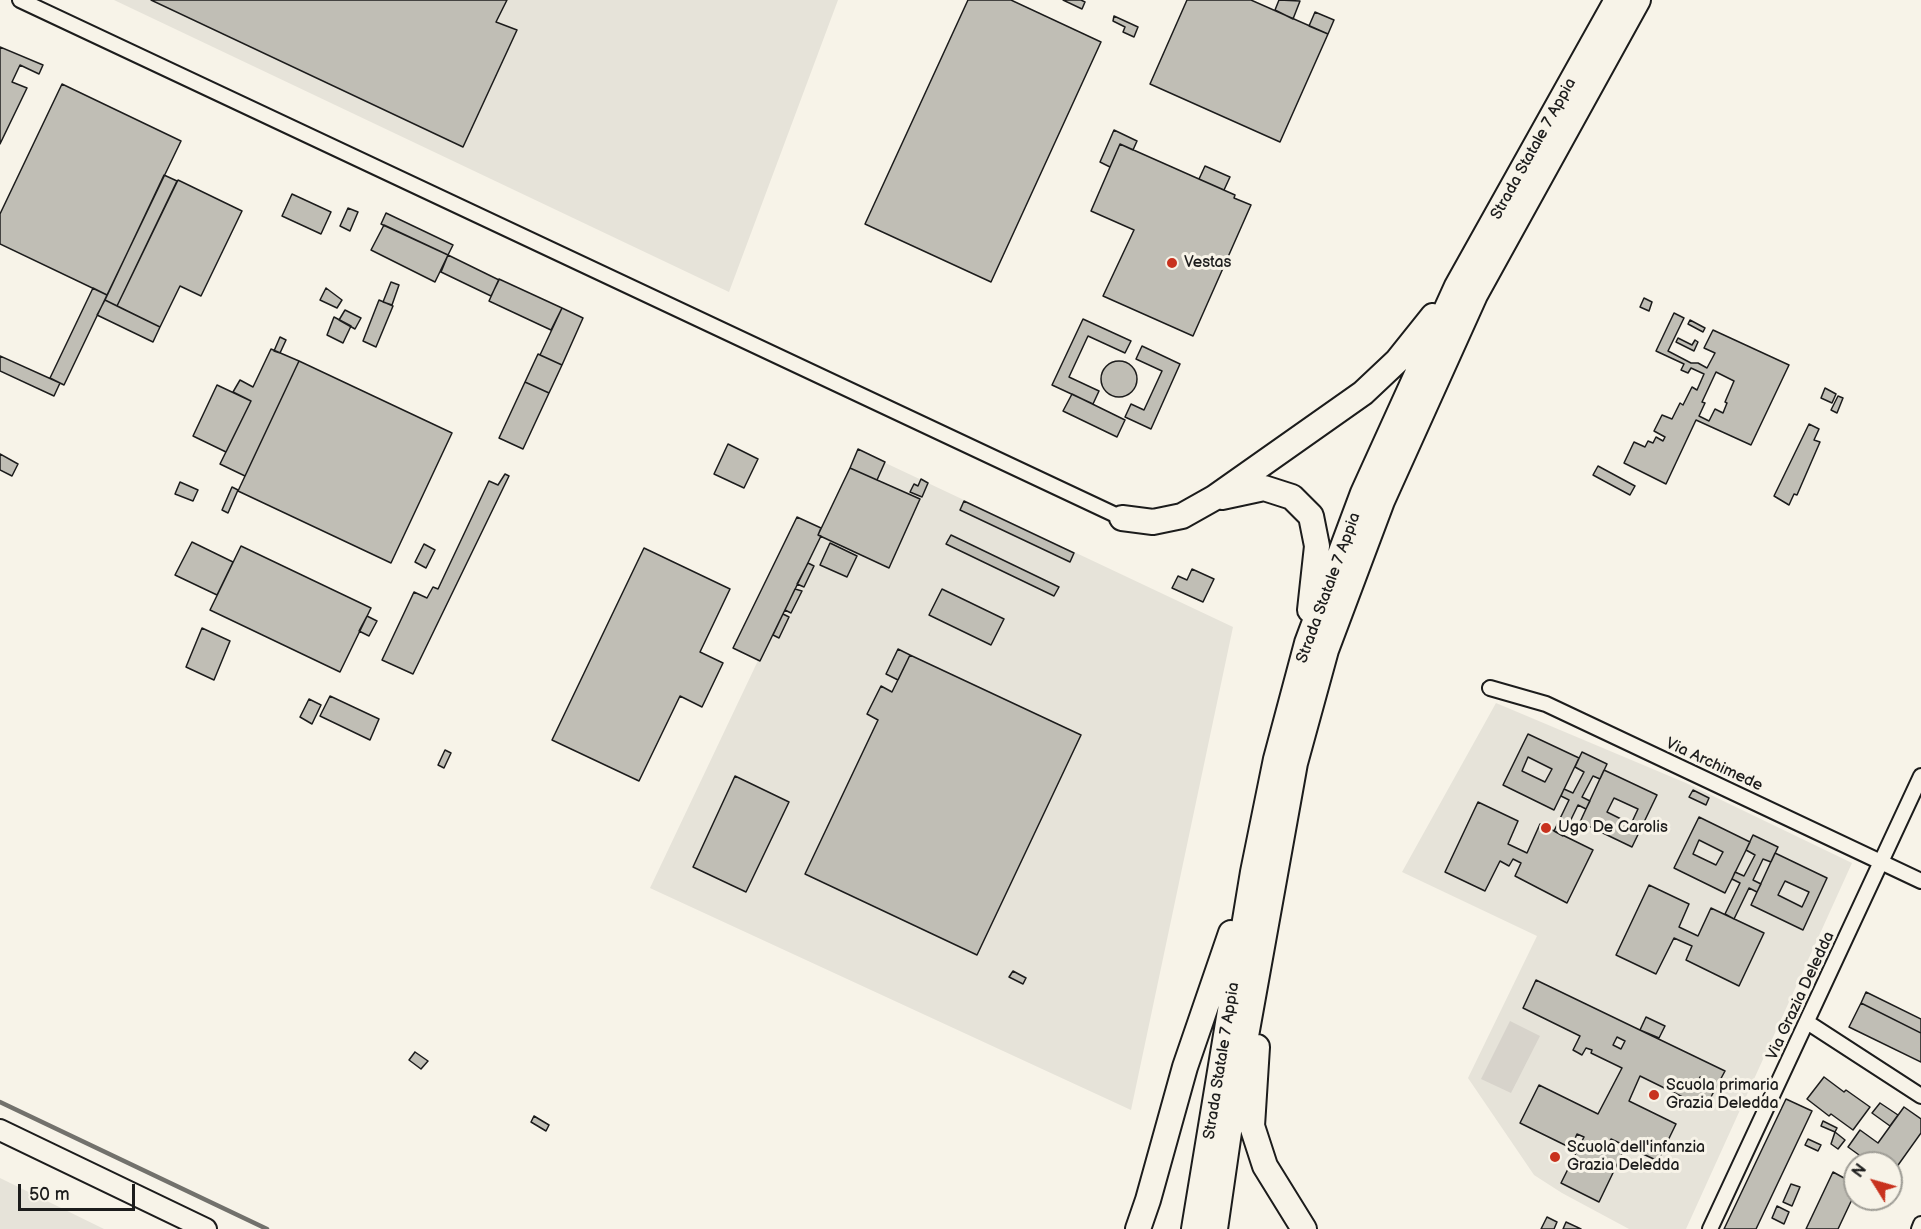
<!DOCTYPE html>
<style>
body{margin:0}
#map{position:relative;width:1921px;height:1229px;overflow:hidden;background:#f7f3e8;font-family:"Balsamiq Sans",sans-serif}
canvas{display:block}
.north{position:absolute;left:1843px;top:1151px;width:60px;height:60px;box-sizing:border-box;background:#f7f3e8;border:2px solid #9f9d96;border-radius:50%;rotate:307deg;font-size:16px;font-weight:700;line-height:24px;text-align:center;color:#1c1c1c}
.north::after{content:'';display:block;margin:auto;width:21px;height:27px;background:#c8321e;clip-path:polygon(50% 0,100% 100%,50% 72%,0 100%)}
.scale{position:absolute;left:18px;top:1184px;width:117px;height:27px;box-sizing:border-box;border:3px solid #1c1c1c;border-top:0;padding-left:8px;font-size:18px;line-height:21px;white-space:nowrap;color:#1c1c1c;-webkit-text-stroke:4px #f7f3e8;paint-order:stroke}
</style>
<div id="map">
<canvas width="1921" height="1229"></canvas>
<div class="north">N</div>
<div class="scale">50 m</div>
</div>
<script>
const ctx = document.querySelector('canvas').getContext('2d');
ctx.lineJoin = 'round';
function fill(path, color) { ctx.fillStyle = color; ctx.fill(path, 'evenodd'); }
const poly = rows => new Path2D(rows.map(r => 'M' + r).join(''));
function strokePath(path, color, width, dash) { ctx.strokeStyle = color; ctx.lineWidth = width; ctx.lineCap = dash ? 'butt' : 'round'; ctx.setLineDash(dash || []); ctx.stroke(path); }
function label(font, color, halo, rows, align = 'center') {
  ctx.font = font + ' "Balsamiq Sans",sans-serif'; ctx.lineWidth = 6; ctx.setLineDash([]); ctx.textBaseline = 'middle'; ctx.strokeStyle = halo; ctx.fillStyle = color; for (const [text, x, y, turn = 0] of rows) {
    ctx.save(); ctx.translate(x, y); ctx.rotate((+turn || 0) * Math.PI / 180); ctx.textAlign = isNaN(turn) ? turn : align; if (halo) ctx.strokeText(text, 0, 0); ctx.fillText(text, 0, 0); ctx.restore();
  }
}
const built = poly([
 [114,0,838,0,729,292],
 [858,450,1233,627,1131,1110,650,888],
 [1496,703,1686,783,1852,863,1686,1229,1629,1229,1562,1193,1534,1175,1468,1078,1537,936,1402,872],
 [0,1178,104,1229,0,1229]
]);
const green = poly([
 [1510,1021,1540,1036,1511,1093,1481,1079]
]);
const stream = poly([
 [0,1102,267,1229]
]);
const building = poly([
 [151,0,507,0,496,22,517,30,463,147,151,0],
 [968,0,1011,0,1101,42,991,282,865,224,968,0],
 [1063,0,1081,0,1085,2,1082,9,1063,0],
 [1187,0,1251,0,1328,34,1280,142,1150,84,1187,0],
 [1279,0,1300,1,1293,19,1275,10,1279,0],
 [1315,12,1334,20,1328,34,1309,26,1315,12],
 [1114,16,1138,27,1134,37,1123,32,1125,27,1113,21,1114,16],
 [0,47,43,65,39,74,20,65,12,82,27,88,0,144,0,47],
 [62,84,181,141,107,295,0,244,0,214,62,84],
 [1114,130,1137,141,1133,150,1120,144,1110,167,1100,162,1114,130],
 [1120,144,1235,195,1234,198,1251,205,1193,336,1103,296,1134,230,1091,211,1120,144],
 [1205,166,1230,177,1224,190,1199,179,1205,166],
 [164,175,177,181,117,306,105,300,164,175],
 [178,180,242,211,201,296,180,286,160,327,117,306,178,180],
 [292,194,331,212,321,234,282,216,292,194],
 [348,208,358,212,350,231,340,226,348,208],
 [386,213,453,245,448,255,381,224,386,213],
 [384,225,448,255,435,282,371,250,384,225],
 [448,255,499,280,491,296,441,272,448,255],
 [499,279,562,308,551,330,489,301,499,279],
 [391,282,399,285,392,305,383,302,391,282],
 [93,288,107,295,64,385,50,378,93,288],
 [326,288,342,300,337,308,320,300,326,288],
 [1644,298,1652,302,1649,311,1640,307,1644,298],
 [105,300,160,327,153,342,97,315,105,300],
 [379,300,393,306,376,347,363,341,379,300],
 [562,308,583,318,562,365,540,355,562,308],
 [345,310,361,318,355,329,339,320,345,310],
 [1674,313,1684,318,1668,351,1691,363,1698,363,1707,368,1715,353,1704,348,1713,330,1789,365,1751,445,1696,420,1666,484,1624,463,1634,442,1645,447,1648,441,1653,443,1656,437,1663,441,1665,437,1654,431,1662,415,1672,419,1680,403,1683,405,1692,387,1697,390,1704,374,1691,368,1688,373,1681,370,1684,364,1656,351,1674,313],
 [1716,372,1734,381,1725,402,1727,403,1723,413,1715,409,1709,421,1699,416,1705,403,1702,402,1716,372],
 [334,317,351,326,343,343,327,335,334,317],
 [1083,319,1131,341,1125,353,1088,336,1069,377,1099,391,1093,404,1052,385,1083,319],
 [1690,320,1705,328,1703,332,1688,324,1690,320],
 [280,337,286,340,280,353,274,351,280,337],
 [1678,338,1692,345,1695,340,1698,342,1694,351,1676,342,1678,338],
 [1142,346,1180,364,1151,429,1125,417,1131,404,1144,410,1162,371,1136,359,1142,346],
 [271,349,299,361,245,476,220,464,251,401,233,392,240,380,253,387,271,349],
 [538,354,562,365,549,393,525,382,538,354],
 [0,356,60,383,54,396,0,371,0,356],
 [299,361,452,433,391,563,238,491,299,361],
 '1101 379a18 18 0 1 1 36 0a18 18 0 1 1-36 0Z',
 [525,382,549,393,523,449,499,438,525,382],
 [217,385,251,401,226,452,193,436,217,385],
 [1825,388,1836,394,1832,403,1821,398,1825,388],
 [1072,394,1125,420,1117,437,1063,411,1072,394],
 [1838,396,1843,398,1837,413,1831,410,1838,396],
 [1809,424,1819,429,1814,440,1820,442,1797,495,1794,494,1789,505,1774,496,1809,424],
 [728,444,758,459,744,488,714,474,728,444],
 [858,449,885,462,877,480,850,468,858,449],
 [0,454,18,464,12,476,0,470,0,454],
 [1598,466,1635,486,1630,495,1593,475,1598,466],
 [850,468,920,499,889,568,818,535,850,468],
 [505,474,509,476,413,674,382,660,414,592,427,598,433,587,438,589,489,481,498,485,505,474],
 [921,479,928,483,922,497,910,492,914,484,918,486,921,479],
 [180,482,198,490,193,501,175,494,180,482],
 [232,487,238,490,228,513,222,510,232,487],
 [964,501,1074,553,1070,562,960,510,964,501],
 [797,517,821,528,818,535,821,536,760,661,733,648,797,517],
 [951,535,1059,587,1054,596,946,544,951,535],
 [192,542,233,562,217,595,175,575,192,542],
 [830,543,857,556,847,577,820,565,830,543],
 [424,544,435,550,426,568,415,562,424,544],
 [241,546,371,608,340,672,210,610,241,546],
 [644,548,730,589,700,652,723,663,702,707,680,696,639,781,552,740,644,548],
 [808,563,814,566,804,587,797,584,808,563],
 [1192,569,1214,579,1203,602,1172,588,1178,576,1187,580,1192,569],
 [795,589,802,591,791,613,785,610,795,589],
 [942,589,1004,619,991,645,929,615,942,589],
 [783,614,789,617,779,638,773,635,783,614],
 [367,616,377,621,369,636,359,631,367,616],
 [202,628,230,641,214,680,186,667,202,628],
 [898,649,910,655,898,680,886,674,898,649],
 [910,655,1081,735,977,955,805,874,878,720,867,714,881,686,892,692,910,655],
 [330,696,379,719,370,740,320,716,330,696],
 [309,699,321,705,312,724,300,717,309,699],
 [1528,734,1579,758,1554,810,1503,785,1528,734],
 [1528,757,1552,769,1545,782,1522,771,1528,757],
 [445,750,451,753,444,768,438,765,445,750],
 [1582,752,1607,764,1600,779,1593,776,1582,797,1590,801,1586,809,1578,805,1563,836,1554,831,1569,800,1561,796,1564,789,1573,793,1584,772,1575,767,1582,752],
 [1604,770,1657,795,1632,847,1580,822,1604,770],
 [1614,798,1638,809,1631,824,1607,812,1614,798],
 [735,776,789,802,746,892,693,867,735,776],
 [1693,790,1709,798,1706,805,1689,797,1693,790],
 [1478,802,1518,821,1508,844,1527,853,1540,824,1593,850,1567,903,1515,876,1521,863,1513,859,1509,866,1500,861,1485,891,1445,872,1478,802],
 [1699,817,1750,842,1725,893,1674,868,1699,817],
 [1699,840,1723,852,1716,865,1693,854,1699,840],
 [1753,835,1778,847,1771,862,1763,859,1753,880,1761,884,1757,892,1749,888,1734,919,1725,914,1740,883,1732,879,1735,872,1744,876,1755,855,1746,850,1753,835],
 [1775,853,1827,878,1803,930,1751,905,1775,853],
 [1785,881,1809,892,1802,907,1778,895,1785,881],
 [1649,885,1689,904,1679,927,1698,936,1711,908,1764,933,1739,986,1686,960,1692,946,1674,938,1656,974,1616,955,1649,885],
 [1013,971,1026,978,1023,984,1009,977,1013,971],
 [1536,980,1725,1071,1705,1108,1640,1076,1629,1101,1676,1124,1658,1161,1611,1139,1609,1144,1623,1152,1599,1202,1561,1183,1584,1137,1577,1134,1571,1148,1520,1123,1539,1085,1598,1114,1622,1068,1591,1053,1592,1050,1586,1048,1582,1055,1573,1050,1580,1036,1523,1008,1536,980],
 [1617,1037,1625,1041,1621,1049,1613,1045,1617,1037],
 [1700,1077,1709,1081,1704,1089,1697,1085,1700,1077],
 [1866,992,1921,1019,1921,1033,1861,1003,1866,992],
 [1861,1003,1921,1033,1921,1062,1849,1027,1861,1003],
 [1646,1017,1665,1026,1659,1038,1640,1030,1646,1017],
 [415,1052,428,1061,421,1069,409,1060,415,1052],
 [1824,1077,1844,1092,1846,1090,1870,1107,1853,1130,1831,1114,1829,1116,1807,1099,1824,1077],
 [1786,1099,1812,1111,1756,1229,1724,1229,1786,1099],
 [1880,1103,1898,1115,1890,1126,1872,1113,1880,1103],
 [1904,1107,1921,1119,1921,1133,1891,1175,1891,1163,1864,1163,1866,1160,1848,1147,1860,1130,1878,1143,1904,1107],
 [534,1116,549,1125,546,1131,531,1122,534,1116],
 [1823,1121,1837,1128,1835,1132,1821,1126,1823,1121],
 [1835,1132,1845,1140,1838,1149,1831,1144,1835,1132],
 [1808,1139,1821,1145,1818,1151,1805,1145,1808,1139],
 [1833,1172,1855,1184,1855,1193,1838,1229,1806,1229,1833,1172],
 [1791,1184,1800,1187,1792,1206,1783,1202,1791,1184],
 [1777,1206,1789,1212,1784,1224,1772,1218,1777,1206],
 [1547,1217,1557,1222,1554,1229,1541,1229,1547,1217],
 [1566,1222,1581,1229,1563,1229,1566,1222]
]);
const street = poly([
 [20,0,1122,518],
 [1490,688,1546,704,1921,881],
 [1807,1022,1921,1096],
 [1710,1229,1921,776],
 [1919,1229,1921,1224]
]);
const secondary = poly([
 [0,1130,206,1229]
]);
const highway = poly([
 [1222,497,1264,488,1292,497,1311,516,1317,546,1310,610],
 [1122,518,1153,522,1182,516,1214,498,1363,393,1397,361,1433,316],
 [1257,1047,1252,1126,1265,1166,1304,1229],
 [1138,1229,1148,1200,1185,1067,1231,933],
 [1194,1229,1253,872,1276,759,1307,643,1363,493,1457,286,1617,0],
 [1215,1229,1230,1125,1295,763,1326,650,1382,501,1475,295,1638,0]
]);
const markers = [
 [1172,263,6,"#c8321e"],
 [1546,828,6,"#c8321e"],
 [1654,1095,6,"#c8321e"],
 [1555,1157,6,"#c8321e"]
];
const streetNames = [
 ["Strada Statale 7 Appia",1534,149,-61],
 ["Strada Statale 7 Appia",1329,588,-70],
 ["Via Archimede",1714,765,25],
 ["Via Grazia Deledda",1801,996,-65],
 ["Strada Statale 7 Appia",1222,1061,-81]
];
const poiNames = [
 ["Vestas",1184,263],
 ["Ugo De Carolis",1558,828],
 ["Scuola primaria",1666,1086],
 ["Grazia Deledda",1666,1104],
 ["Scuola dell'infanzia",1567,1148],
 ["Grazia Deledda",1567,1166]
];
fill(built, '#e6e3d9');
fill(green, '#d7d3cb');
strokePath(stream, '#72716c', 4.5);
fill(building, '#c0beb5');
strokePath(building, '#1c1c1c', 1.5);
strokePath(street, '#1c1c1c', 18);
strokePath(secondary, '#1c1c1c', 24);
strokePath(highway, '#1c1c1c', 28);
strokePath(street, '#f7f3e8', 14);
strokePath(secondary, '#f7f3e8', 20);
strokePath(highway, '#f7f3e8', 24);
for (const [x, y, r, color] of markers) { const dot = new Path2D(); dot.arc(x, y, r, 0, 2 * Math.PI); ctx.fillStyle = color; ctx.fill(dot); strokePath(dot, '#f7f3e8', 2); }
label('16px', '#1c1c1c', '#f7f3e8', streetNames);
label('16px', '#1c1c1c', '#f7f3e8', poiNames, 'left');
</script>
